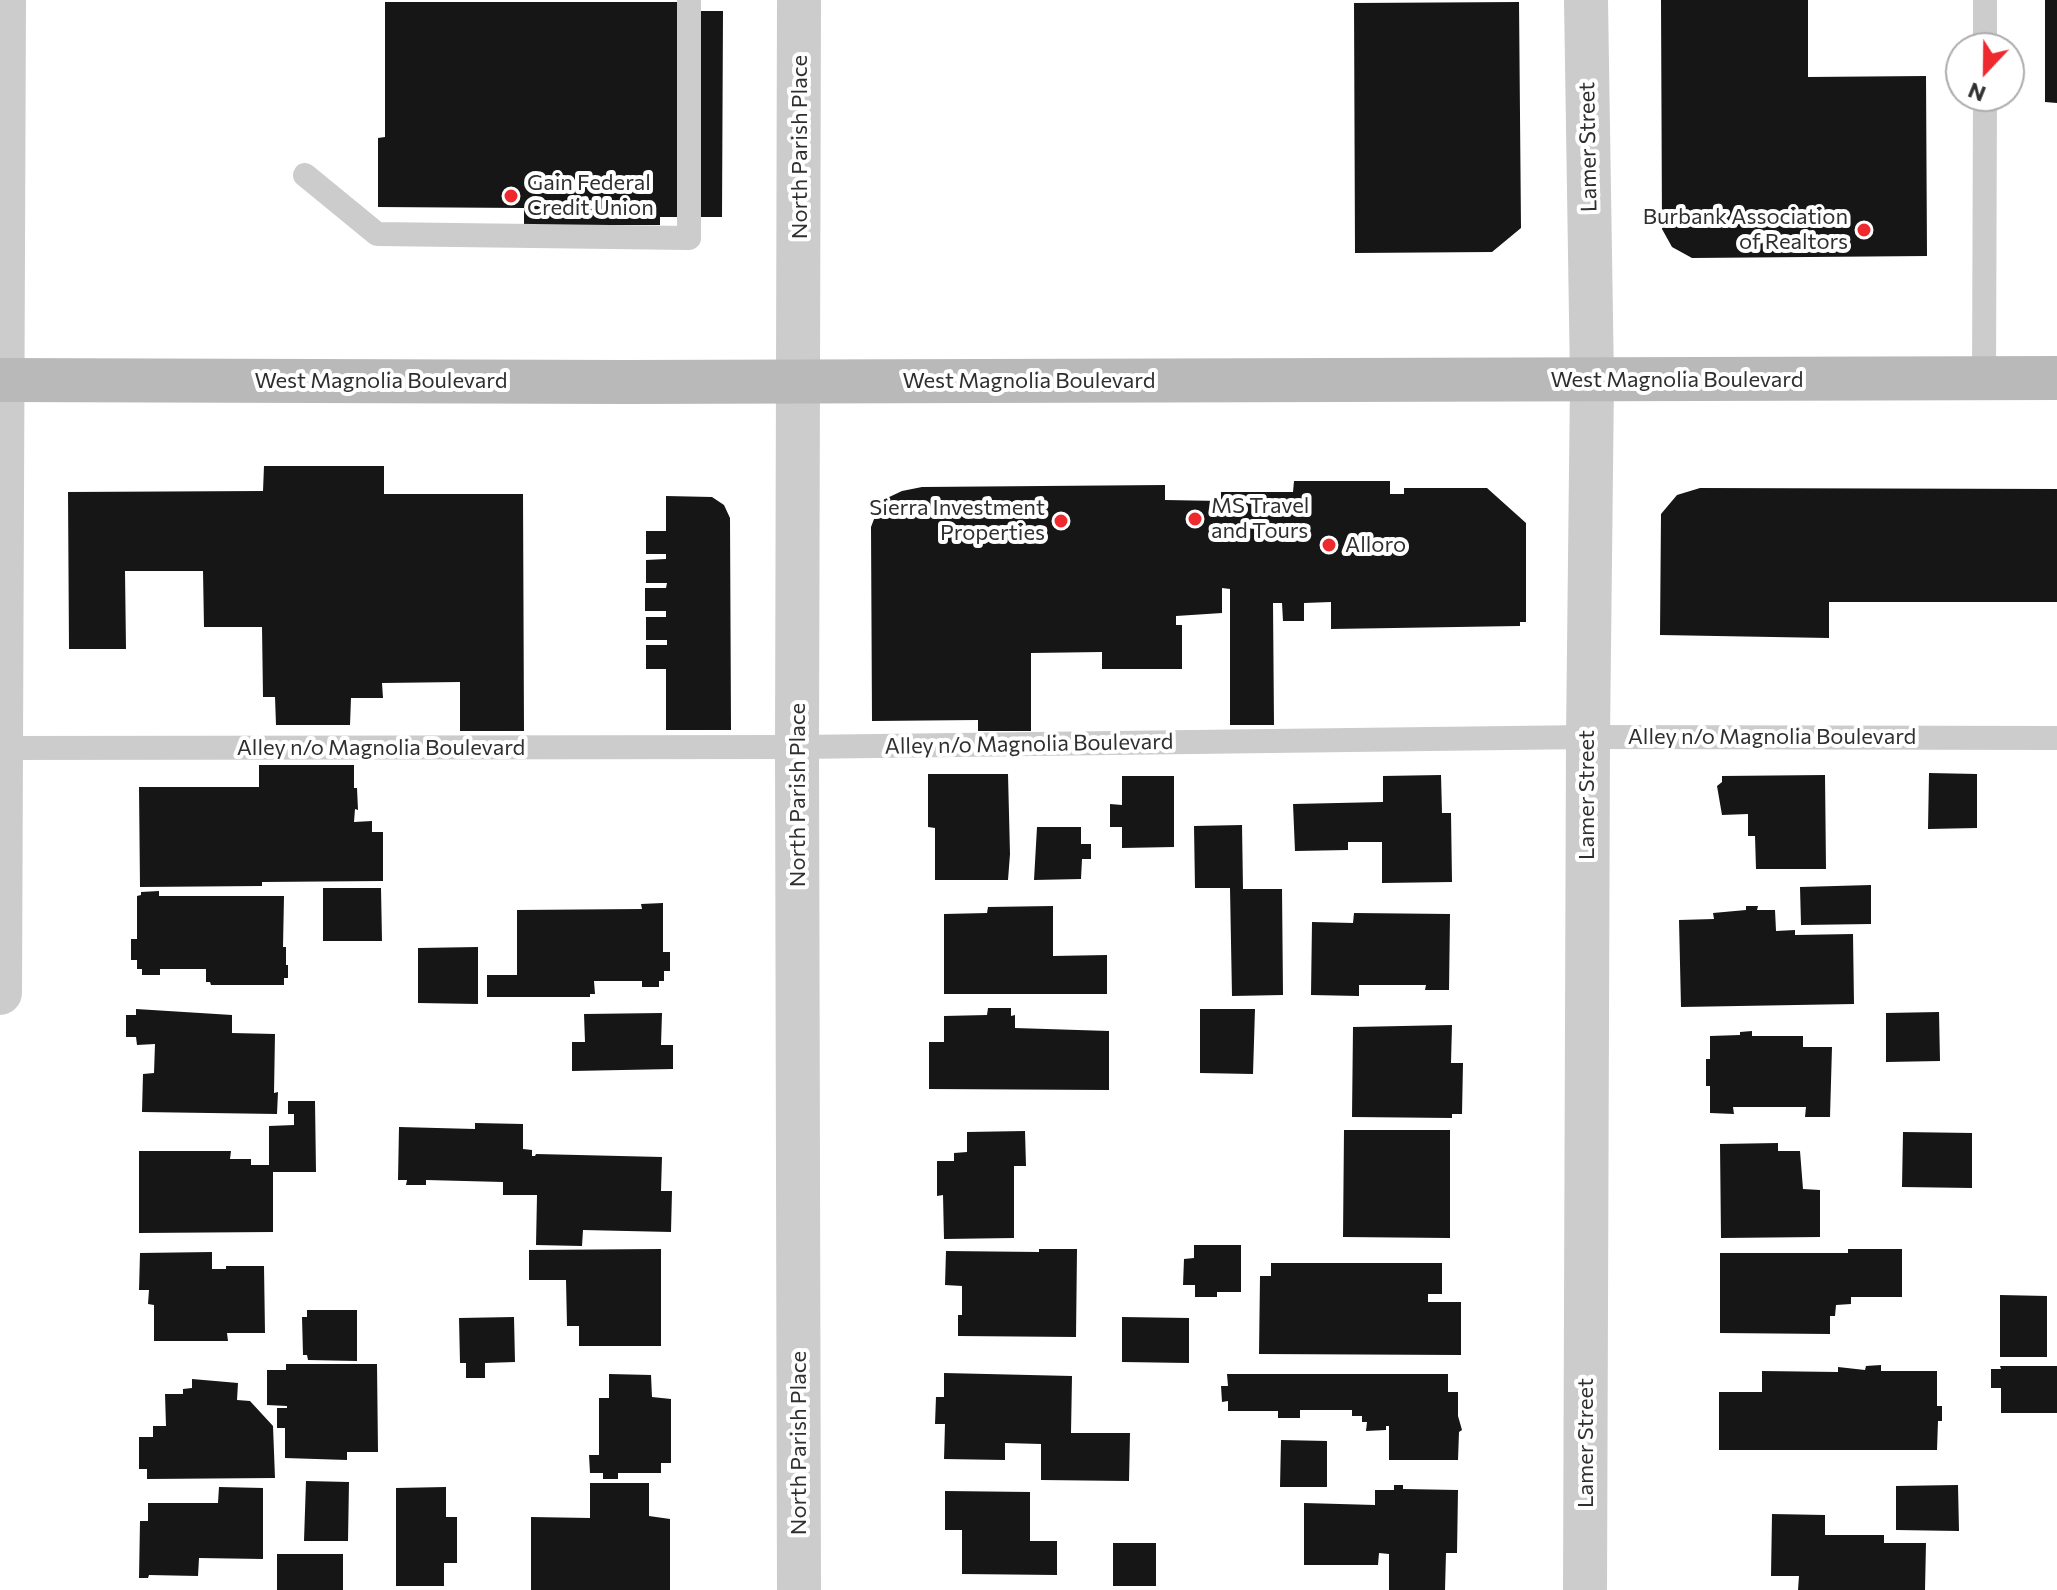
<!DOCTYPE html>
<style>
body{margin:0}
#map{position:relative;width:2057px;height:1590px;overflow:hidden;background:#fff;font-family:Commissioner,sans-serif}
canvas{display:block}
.north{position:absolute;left:1945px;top:32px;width:80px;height:80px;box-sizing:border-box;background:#fff;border:2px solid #acacac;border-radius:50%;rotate:202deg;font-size:22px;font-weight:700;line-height:32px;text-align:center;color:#2f2f2f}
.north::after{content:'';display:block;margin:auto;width:28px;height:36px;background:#ee2a2f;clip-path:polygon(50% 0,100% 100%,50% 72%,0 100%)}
</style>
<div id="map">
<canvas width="2057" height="1590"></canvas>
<div class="north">N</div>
</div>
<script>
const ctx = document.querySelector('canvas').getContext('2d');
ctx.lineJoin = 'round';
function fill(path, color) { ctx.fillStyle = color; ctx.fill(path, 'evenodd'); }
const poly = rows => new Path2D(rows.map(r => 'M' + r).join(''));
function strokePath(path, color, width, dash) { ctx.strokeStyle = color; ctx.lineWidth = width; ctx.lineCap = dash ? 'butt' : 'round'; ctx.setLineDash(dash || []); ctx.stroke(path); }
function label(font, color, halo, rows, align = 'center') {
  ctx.font = font + ' Commissioner,sans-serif'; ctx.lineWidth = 8; ctx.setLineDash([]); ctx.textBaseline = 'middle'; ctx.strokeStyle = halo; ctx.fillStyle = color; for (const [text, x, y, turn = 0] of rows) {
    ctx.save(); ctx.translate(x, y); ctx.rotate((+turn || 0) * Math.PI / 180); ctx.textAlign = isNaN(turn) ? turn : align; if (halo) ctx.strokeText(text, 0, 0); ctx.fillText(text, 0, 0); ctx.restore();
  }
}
const building = poly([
 [1661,0,1808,0,1808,77,1926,76,1927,256,1692,258,1672,247,1662,229],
 [2045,0,2057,0,2057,103,2045,102],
 [385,2,681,2,681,11,723,11,722,217,660,217,660,225,524,225,524,208,378,207,378,138,385,137],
 [1519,2,1521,228,1492,252,1355,253,1354,3],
 [264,466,384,466,384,494,523,494,524,731,460,731,460,682,382,683,383,698,351,698,350,725,276,725,275,697,263,697,262,627,204,627,203,571,125,571,126,649,69,649,68,492,263,491],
 [1294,481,1390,481,1390,494,1404,494,1404,488,1487,488,1526,523,1526,622,1520,622,1520,626,1331,629,1331,602,1304,603,1304,621,1283,621,1282,603,1273,603,1274,725,1230,725,1230,589,1222,588,1222,613,1176,616,1176,625,1182,625,1182,669,1102,669,1102,652,1031,653,1031,731,978,731,978,720,872,721,871,527,879,506,885,499,902,491,922,487,1165,485,1165,500,1221,501,1221,492,1293,492],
 [1700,488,2057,489,2057,602,1829,602,1829,638,1660,635,1661,514,1677,495],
 [666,496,712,497,724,505,730,518,731,730,666,730,666,669,646,669,646,645,667,645,667,640,646,640,646,617,666,617,666,611,645,611,645,588,666,588,667,583,646,583,646,560,666,559,666,554,646,554,646,531,666,531],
 [259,765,354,765,354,788,357,788,358,810,355,809,354,822,372,821,372,832,383,832,383,881,262,882,262,886,140,887,139,787,259,787],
 [1929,773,1977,774,1977,828,1928,829],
 [928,774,1008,774,1010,854,1008,880,935,880,935,828,928,827],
 [1441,775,1442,813,1451,813,1452,882,1382,883,1382,842,1348,842,1348,850,1295,851,1293,804,1383,802,1383,776],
 [1825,775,1826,869,1756,869,1755,836,1748,836,1748,814,1722,815,1717,786,1722,782,1722,776],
 [1122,776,1174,776,1174,847,1122,848,1122,827,1110,827,1110,804,1122,805],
 [1242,825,1243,889,1282,889,1283,995,1232,996,1230,888,1195,888,1194,826],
 [1037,827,1081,827,1081,844,1091,844,1091,859,1082,859,1081,879,1034,880],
 [1871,885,1871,924,1801,925,1800,887],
 [323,888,381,888,382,941,323,941],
 [159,891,159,896,284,896,283,947,286,947,286,965,288,965,288,978,284,978,284,985,211,985,210,982,206,982,206,969,160,969,160,975,142,975,142,969,137,969,137,960,131,960,131,939,137,939,137,896,141,895,141,892],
 [663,903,663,952,670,952,670,971,664,971,664,981,659,981,659,987,642,987,642,981,594,981,595,994,590,994,590,997,487,997,487,975,517,975,517,910,642,909,641,904],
 [1053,906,1053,956,1107,955,1107,994,944,994,944,914,987,913,988,907],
 [1746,906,1758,906,1757,910,1775,910,1776,931,1795,930,1795,935,1853,934,1854,1004,1681,1007,1679,920,1714,919,1713,913,1746,910],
 [1354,913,1450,914,1449,990,1425,990,1426,985,1359,985,1359,996,1311,995,1312,922,1353,923],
 [478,947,478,1004,418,1003,418,948],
 [988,1008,1011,1008,1011,1016,1015,1015,1015,1028,1109,1031,1109,1090,929,1089,929,1042,944,1042,944,1016,987,1015],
 [136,1009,232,1015,232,1033,275,1034,274,1093,278,1092,277,1114,142,1112,143,1074,154,1073,155,1044,137,1045,136,1037,126,1037,126,1015,136,1015],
 [1200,1009,1255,1009,1253,1074,1200,1073],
 [1939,1012,1940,1061,1886,1062,1886,1013],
 [662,1013,661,1045,673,1045,673,1069,572,1071,572,1042,585,1042,584,1014],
 [1452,1025,1451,1063,1463,1063,1462,1114,1452,1114,1452,1118,1352,1117,1353,1027],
 [1752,1031,1752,1036,1803,1036,1803,1047,1832,1047,1830,1117,1805,1117,1806,1107,1733,1107,1734,1114,1710,1113,1710,1086,1706,1086,1706,1059,1710,1059,1710,1036,1740,1035,1740,1032],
 [288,1101,315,1101,316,1172,273,1172,273,1232,139,1233,139,1151,231,1151,230,1159,251,1159,251,1165,269,1165,269,1126,294,1125,294,1114,288,1114],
 [475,1123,523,1124,523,1149,532,1150,532,1156,535,1156,536,1154,662,1157,661,1191,672,1191,671,1232,583,1230,582,1246,536,1245,537,1195,503,1195,503,1182,426,1180,426,1185,406,1185,407,1180,398,1180,399,1127,475,1129],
 [1344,1130,1450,1130,1450,1238,1343,1237],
 [1025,1131,1026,1166,1014,1166,1014,1238,944,1239,943,1195,937,1196,937,1161,954,1161,954,1153,967,1152,967,1132],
 [1903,1132,1972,1133,1972,1188,1902,1187],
 [1778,1143,1778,1151,1800,1151,1803,1189,1820,1190,1820,1237,1721,1238,1720,1144],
 [1194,1245,1241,1245,1241,1292,1217,1292,1217,1297,1195,1297,1195,1285,1183,1285,1184,1259,1194,1258],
 [661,1249,661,1346,579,1346,579,1326,567,1326,566,1280,529,1280,529,1250],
 [1039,1249,1077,1249,1076,1337,958,1336,958,1315,962,1315,962,1286,945,1285,946,1251,1039,1252],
 [1848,1249,1902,1249,1902,1297,1851,1297,1851,1304,1836,1305,1835,1316,1830,1316,1830,1334,1720,1333,1720,1253,1848,1253],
 [212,1252,212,1269,226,1269,226,1266,264,1266,265,1333,227,1333,228,1341,154,1341,154,1305,148,1304,149,1290,139,1290,140,1253],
 [1271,1263,1442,1263,1442,1294,1428,1294,1428,1302,1461,1302,1461,1355,1259,1354,1260,1276,1271,1276],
 [2000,1295,2047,1296,2047,1357,2000,1357],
 [307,1310,357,1310,357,1361,308,1360,307,1355,303,1355,302,1317,307,1317],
 [514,1317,515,1362,485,1363,485,1378,466,1378,466,1363,460,1363,459,1318],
 [1122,1317,1189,1318,1189,1363,1122,1362],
 [286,1364,377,1364,378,1452,347,1452,347,1460,285,1458,285,1428,277,1428,277,1408,287,1408,287,1406,267,1405,267,1370,286,1370],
 [1881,1365,1881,1371,1937,1371,1937,1406,1942,1406,1942,1421,1938,1421,1937,1450,1719,1450,1719,1392,1762,1392,1762,1371,1838,1372,1838,1367,1865,1370,1866,1366],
 [2000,1366,2057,1366,2057,1413,2001,1413,2001,1388,1991,1388,1991,1369,2001,1369],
 [944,1373,1072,1376,1071,1433,1130,1433,1129,1481,1041,1480,1041,1444,1005,1443,1005,1460,944,1459,945,1424,935,1424,936,1397,944,1397],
 [609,1374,651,1375,652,1397,671,1399,671,1463,661,1463,661,1473,618,1473,618,1479,603,1479,603,1473,590,1473,589,1455,599,1455,599,1398,609,1398],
 [1227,1374,1448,1374,1448,1392,1458,1392,1458,1416,1462,1430,1459,1432,1458,1460,1389,1460,1389,1426,1386,1426,1386,1430,1366,1431,1367,1422,1362,1422,1362,1416,1352,1416,1352,1410,1300,1410,1300,1418,1278,1418,1278,1411,1228,1411,1228,1401,1222,1402,1221,1386,1228,1386],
 [192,1379,238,1383,237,1400,250,1401,273,1426,275,1478,147,1479,147,1469,139,1469,139,1437,153,1437,153,1426,166,1426,165,1394,183,1394,183,1389,192,1388],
 [1281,1440,1327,1441,1327,1487,1280,1487],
 [306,1481,349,1482,348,1541,304,1541],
 [590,1483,649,1483,649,1516,670,1519,670,1590,531,1590,531,1517,590,1518],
 [1394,1485,1403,1485,1403,1489,1458,1490,1457,1553,1446,1553,1445,1590,1389,1590,1389,1554,1379,1553,1378,1565,1304,1565,1304,1503,1375,1505,1375,1490,1394,1490],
 [1958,1485,1959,1531,1896,1530,1896,1486],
 [219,1487,263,1488,263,1559,199,1558,198,1576,149,1575,148,1578,139,1578,140,1521,148,1521,148,1503,218,1503],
 [446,1487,446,1517,457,1517,457,1563,444,1563,444,1586,396,1586,396,1488],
 [945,1491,1030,1492,1030,1541,1057,1541,1057,1575,962,1574,962,1530,945,1530],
 [1772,1514,1825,1515,1825,1535,1884,1535,1884,1543,1926,1543,1925,1590,1798,1590,1799,1576,1771,1576],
 [1113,1543,1156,1543,1156,1586,1113,1586],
 [277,1554,343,1554,343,1590,277,1590]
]);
const lane = poly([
 [1985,48,1985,0],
 [305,175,377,234,689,238,689,0],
 [1984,379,1985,96],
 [0,748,797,747,1588,737,2057,738]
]);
const street = poly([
 [799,0,797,747,799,1590],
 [0,993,4,0],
 [1585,1590,1588,737,1592,381,1586,0]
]);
const secondary = poly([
 [0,380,625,382,2057,378]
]);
const markers = [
 [511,196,8,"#ee2a2f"],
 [1864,230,8,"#ee2a2f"],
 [1195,519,8,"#ee2a2f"],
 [1061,521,8,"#ee2a2f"],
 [1329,545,8,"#ee2a2f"]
];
const streetNames = [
 ["North Parish Place",800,147,-90],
 ["Lamer Street",1588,147,-91],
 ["West Magnolia Boulevard",1677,380],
 ["West Magnolia Boulevard",381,381],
 ["West Magnolia Boulevard",1029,381],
 ["Alley n/o Magnolia Boulevard",1772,737],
 ["Alley n/o Magnolia Boulevard",1029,744,-1],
 ["Alley n/o Magnolia Boulevard",381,748],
 ["North Parish Place",798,795,-90],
 ["Lamer Street",1587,795,-90],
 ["North Parish Place",799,1443,-90],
 ["Lamer Street",1586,1443,-90]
];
const poiNames = [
 ["Gain Federal",527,183],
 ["Credit Union",527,208],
 ["Burbank Association",1848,217,"right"],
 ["of Realtors",1848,242,"right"],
 ["MS Travel",1211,506],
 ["and Tours",1211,531],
 ["Sierra Investment",1045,508,"right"],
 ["Properties",1045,533,"right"],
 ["Alloro",1345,545]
];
fill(building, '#161616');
strokePath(lane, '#ccc', 24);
strokePath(street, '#ccc', 44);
strokePath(secondary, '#b9b9b9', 44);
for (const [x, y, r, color] of markers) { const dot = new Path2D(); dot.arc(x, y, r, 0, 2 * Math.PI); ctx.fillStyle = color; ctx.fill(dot); strokePath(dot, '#fff', 3); }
label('22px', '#2f2f2f', '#fff', streetNames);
label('22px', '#2f2f2f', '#fff', poiNames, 'left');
</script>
